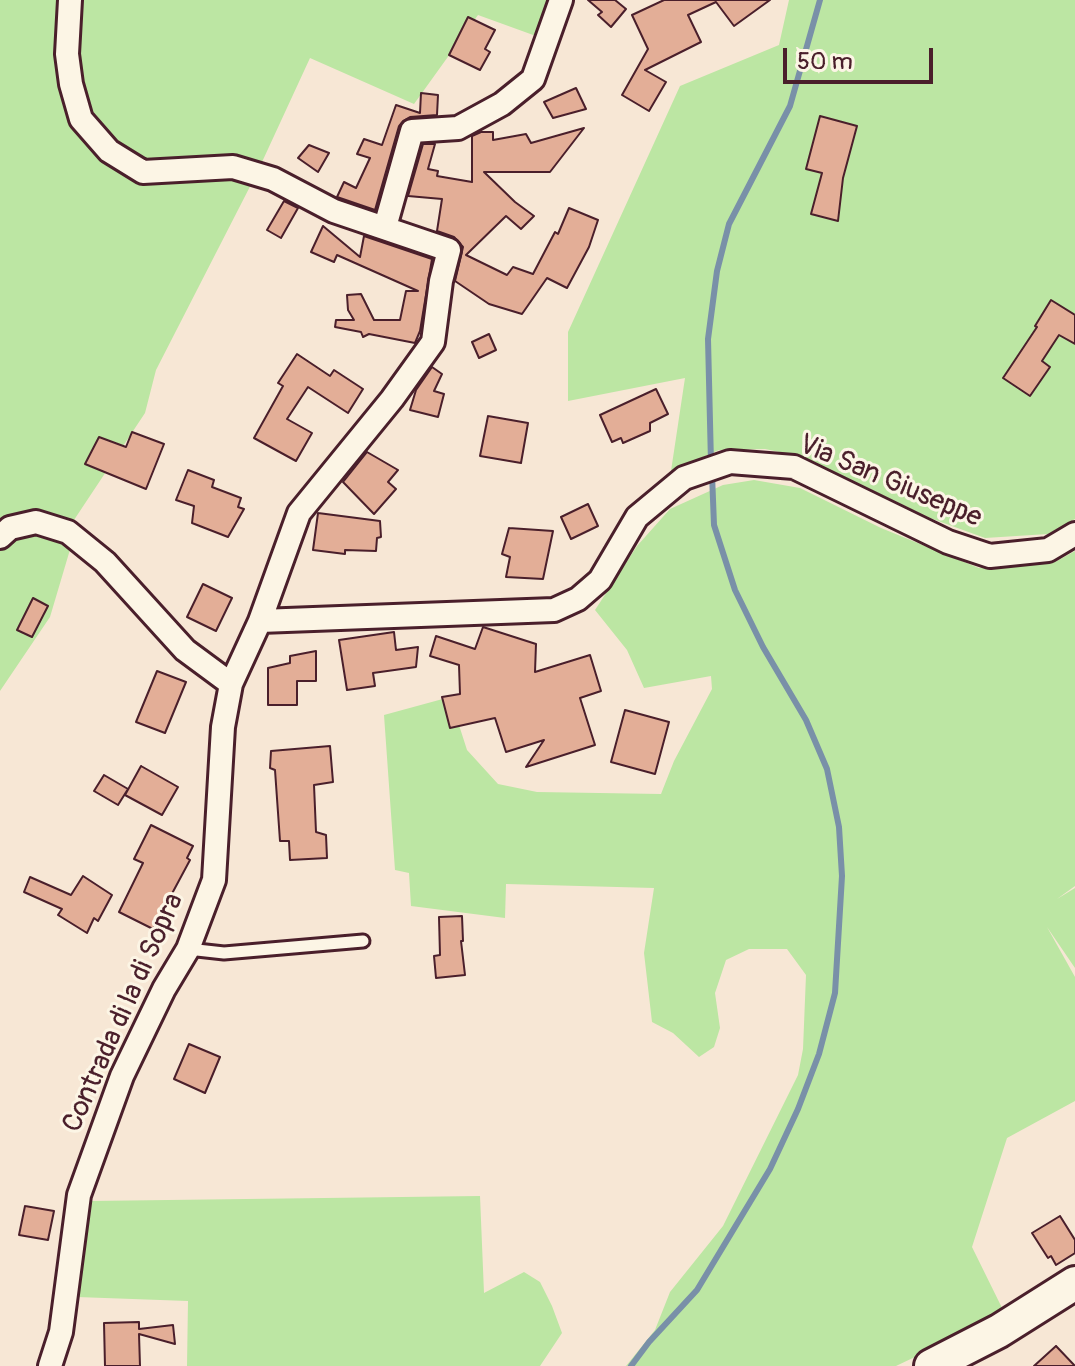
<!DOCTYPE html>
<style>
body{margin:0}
#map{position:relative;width:1075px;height:1366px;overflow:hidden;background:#f7e7d5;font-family:Pangolin,sans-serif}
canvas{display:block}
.scale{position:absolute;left:783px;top:48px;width:150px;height:36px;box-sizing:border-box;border:4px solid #4a1f2b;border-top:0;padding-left:10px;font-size:24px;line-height:28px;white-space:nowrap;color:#4a1f2b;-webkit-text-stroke:6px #fcf5e5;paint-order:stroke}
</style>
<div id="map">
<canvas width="1075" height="1366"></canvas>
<div class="scale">50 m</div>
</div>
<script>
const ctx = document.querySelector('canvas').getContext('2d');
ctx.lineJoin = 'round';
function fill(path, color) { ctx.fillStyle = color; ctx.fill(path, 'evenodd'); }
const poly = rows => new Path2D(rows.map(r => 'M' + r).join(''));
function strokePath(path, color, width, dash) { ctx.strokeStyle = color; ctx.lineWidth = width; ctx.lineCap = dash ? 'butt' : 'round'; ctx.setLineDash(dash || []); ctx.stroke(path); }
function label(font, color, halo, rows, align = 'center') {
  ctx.font = font + ' Pangolin,sans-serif'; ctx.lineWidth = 6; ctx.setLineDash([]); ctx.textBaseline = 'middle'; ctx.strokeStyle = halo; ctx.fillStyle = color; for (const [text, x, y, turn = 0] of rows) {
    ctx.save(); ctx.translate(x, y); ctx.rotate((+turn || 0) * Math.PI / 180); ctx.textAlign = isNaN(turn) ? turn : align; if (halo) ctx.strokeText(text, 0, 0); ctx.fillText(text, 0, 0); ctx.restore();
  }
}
const green = poly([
 [0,0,571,0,558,44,478,15,414,104,310,58,262,162,265,164,260,167,156,370,145,413,72,523,77,526,50,617,0,691],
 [789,0,1075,0,1075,519,1048,534,985,538,930,518,824,467,789,454,765,449,719,450,671,471,685,378,568,401,568,332,680,86,779,45],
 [754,480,800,488,881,528,979,568,1055,562,1075,551,1075,886,1057,899,1075,888,1075,968,1047,927,1075,977,1075,1101,1007,1138,972,1247,1005,1314,896,1366,626,1366,655,1330,670,1292,723,1226,798,1075,803,1049,806,975,787,949,749,949,726,960,715,993,720,1028,714,1047,699,1057,673,1033,652,1022,644,953,654,888,506,884,505,918,411,906,409,873,395,870,384,715,450,697,467,750,498,784,537,792,661,794,674,761,712,689,711,676,644,688,627,650,595,610,637,546,670,509,723,485],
 [480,1196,484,1293,524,1272,540,1282,552,1306,562,1333,540,1366,187,1366,188,1301,77,1297,90,1201]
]);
const stream = poly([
 [711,463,708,339,717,271,729,224,790,106,820,0],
 [631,1366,649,1342,697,1290,770,1169,798,1109,819,1054,835,993,842,876,839,827,827,769,806,720,763,647,735,590,714,525,712,474]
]);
const building = poly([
 [588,0,615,0,626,9,611,27,598,15,602,12,588,0],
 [664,0,770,0,734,26,716,2,688,15,701,42,645,70,666,82,649,111,622,95,648,49,632,15,664,0],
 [468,17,495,30,485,49,490,52,480,70,449,55,468,17],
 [576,88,586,109,553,118,544,102,576,88],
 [421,93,438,95,437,115,410,117,403,121,399,126,375,210,337,197,344,182,356,188,370,158,357,154,364,139,382,145,396,105,420,113,421,93],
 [820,116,857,126,843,178,838,221,811,214,822,173,806,169,820,116],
 [584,128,550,172,484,172,515,202,534,216,521,229,506,216,466,255,507,275,513,267,533,274,555,232,558,234,569,208,598,220,589,247,567,288,547,278,522,314,489,304,455,281,463,247,454,237,437,231,442,199,408,196,423,144,435,144,428,169,438,171,437,176,472,182,472,136,481,132,493,132,493,140,526,134,531,143,584,128],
 [309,145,329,153,318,172,298,158,309,145],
 [284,201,298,208,281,238,267,230,284,201],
 [323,226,360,257,364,236,432,259,420,331,415,343,369,334,363,337,361,332,335,327,336,320,354,320,348,310,347,295,361,294,374,320,400,320,406,291,418,291,337,255,334,262,311,252,323,226],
 [1051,300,1075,315,1075,344,1059,335,1042,361,1050,367,1030,396,1003,378,1037,327,1035,326,1051,300],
 [489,334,496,350,479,358,472,342,489,334],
 [297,354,330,376,334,370,363,389,348,413,308,387,287,419,312,433,296,461,254,438,283,386,278,383,297,354],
 [432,367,442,374,434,391,444,394,438,417,410,410,416,390,432,367],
 [656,389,668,414,650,423,650,431,623,443,621,438,612,442,600,415,656,389],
 [488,416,528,423,521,463,480,456,488,416],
 [132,432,164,444,146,489,85,464,99,437,126,447,132,432],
 [367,452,398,470,388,482,396,489,374,514,343,482,367,452],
 [188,470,214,480,212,487,241,498,238,507,244,509,228,537,192,523,194,506,176,500,188,470],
 [588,504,598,526,571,539,561,517,588,504],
 [318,513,380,521,381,537,377,538,376,551,345,550,345,554,313,550,318,513],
 [509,528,553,531,543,579,506,577,510,557,502,554,509,528],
 [203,584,232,598,216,631,187,617,203,584],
 [33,598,48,606,32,637,17,630,33,598],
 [483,627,536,644,535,672,590,655,601,691,580,698,595,745,526,767,544,740,506,752,495,718,450,728,442,697,460,694,459,665,430,656,436,636,475,649,483,627],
 [394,632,396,650,418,647,416,667,373,673,375,686,347,690,339,640,394,632],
 [316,651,316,681,297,681,297,705,268,705,268,668,290,663,290,656,316,651],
 [157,671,186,682,165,733,136,722,157,671],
 [625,710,669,722,655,774,611,762,625,710],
 [330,746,333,782,314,785,316,832,326,835,327,858,290,860,289,841,280,841,275,770,270,768,271,751,330,746],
 [141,766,178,787,162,815,125,795,141,766],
 [104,775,128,789,118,805,94,791,104,775],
 [151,825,193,846,187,858,190,860,153,929,119,912,143,863,134,859,151,825],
 [83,876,112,895,98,921,94,918,87,933,58,915,62,909,24,892,30,877,71,895,83,876],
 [462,916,463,941,461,941,465,975,436,978,434,956,440,955,439,917,462,916],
 [189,1044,220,1057,205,1093,174,1079,189,1044],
 [25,1206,54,1211,48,1240,19,1235,25,1206],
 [1060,1216,1075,1240,1075,1253,1056,1265,1051,1256,1048,1258,1032,1233,1060,1216],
 [139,1322,139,1329,173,1325,175,1344,139,1334,140,1366,105,1366,104,1323,139,1322],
 [1056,1346,1075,1366,1034,1366,1056,1346]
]);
const lane = poly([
 [188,949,224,953,363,941]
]);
const street = poly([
 [385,227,412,131,458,128,502,104,533,79,561,0],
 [0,537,10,528,36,522,68,532,105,562,185,650,231,684],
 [260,621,554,610,578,599,600,580,637,517,684,478,730,462,794,467,948,542,990,556,1048,550,1075,534],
 [50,1366,61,1332,79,1195,122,1076,164,989,188,949,214,880,223,727,231,684,260,621,299,513,392,399,433,342,441,281,449,250,334,211,273,179,233,167,143,172,109,151,81,119,71,84,67,54,70,0]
]);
const secondary = poly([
 [931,1366,999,1331,1075,1283]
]);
const streetNames = [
 ["Via San Giuseppe",890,482,23],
 ["Contrada di la di Sopra",124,1013,-66]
];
fill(green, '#bce6a3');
strokePath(stream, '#7990a8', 6);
fill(building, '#e3ae97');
strokePath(building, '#4a1f2b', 2);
strokePath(lane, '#4a1f2b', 17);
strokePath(street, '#4a1f2b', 28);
strokePath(secondary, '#4a1f2b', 38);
strokePath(lane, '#fcf5e5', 11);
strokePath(street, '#fcf5e5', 22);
strokePath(secondary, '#fcf5e5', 32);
label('28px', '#4a1f2b', '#fcf5e5', streetNames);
</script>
